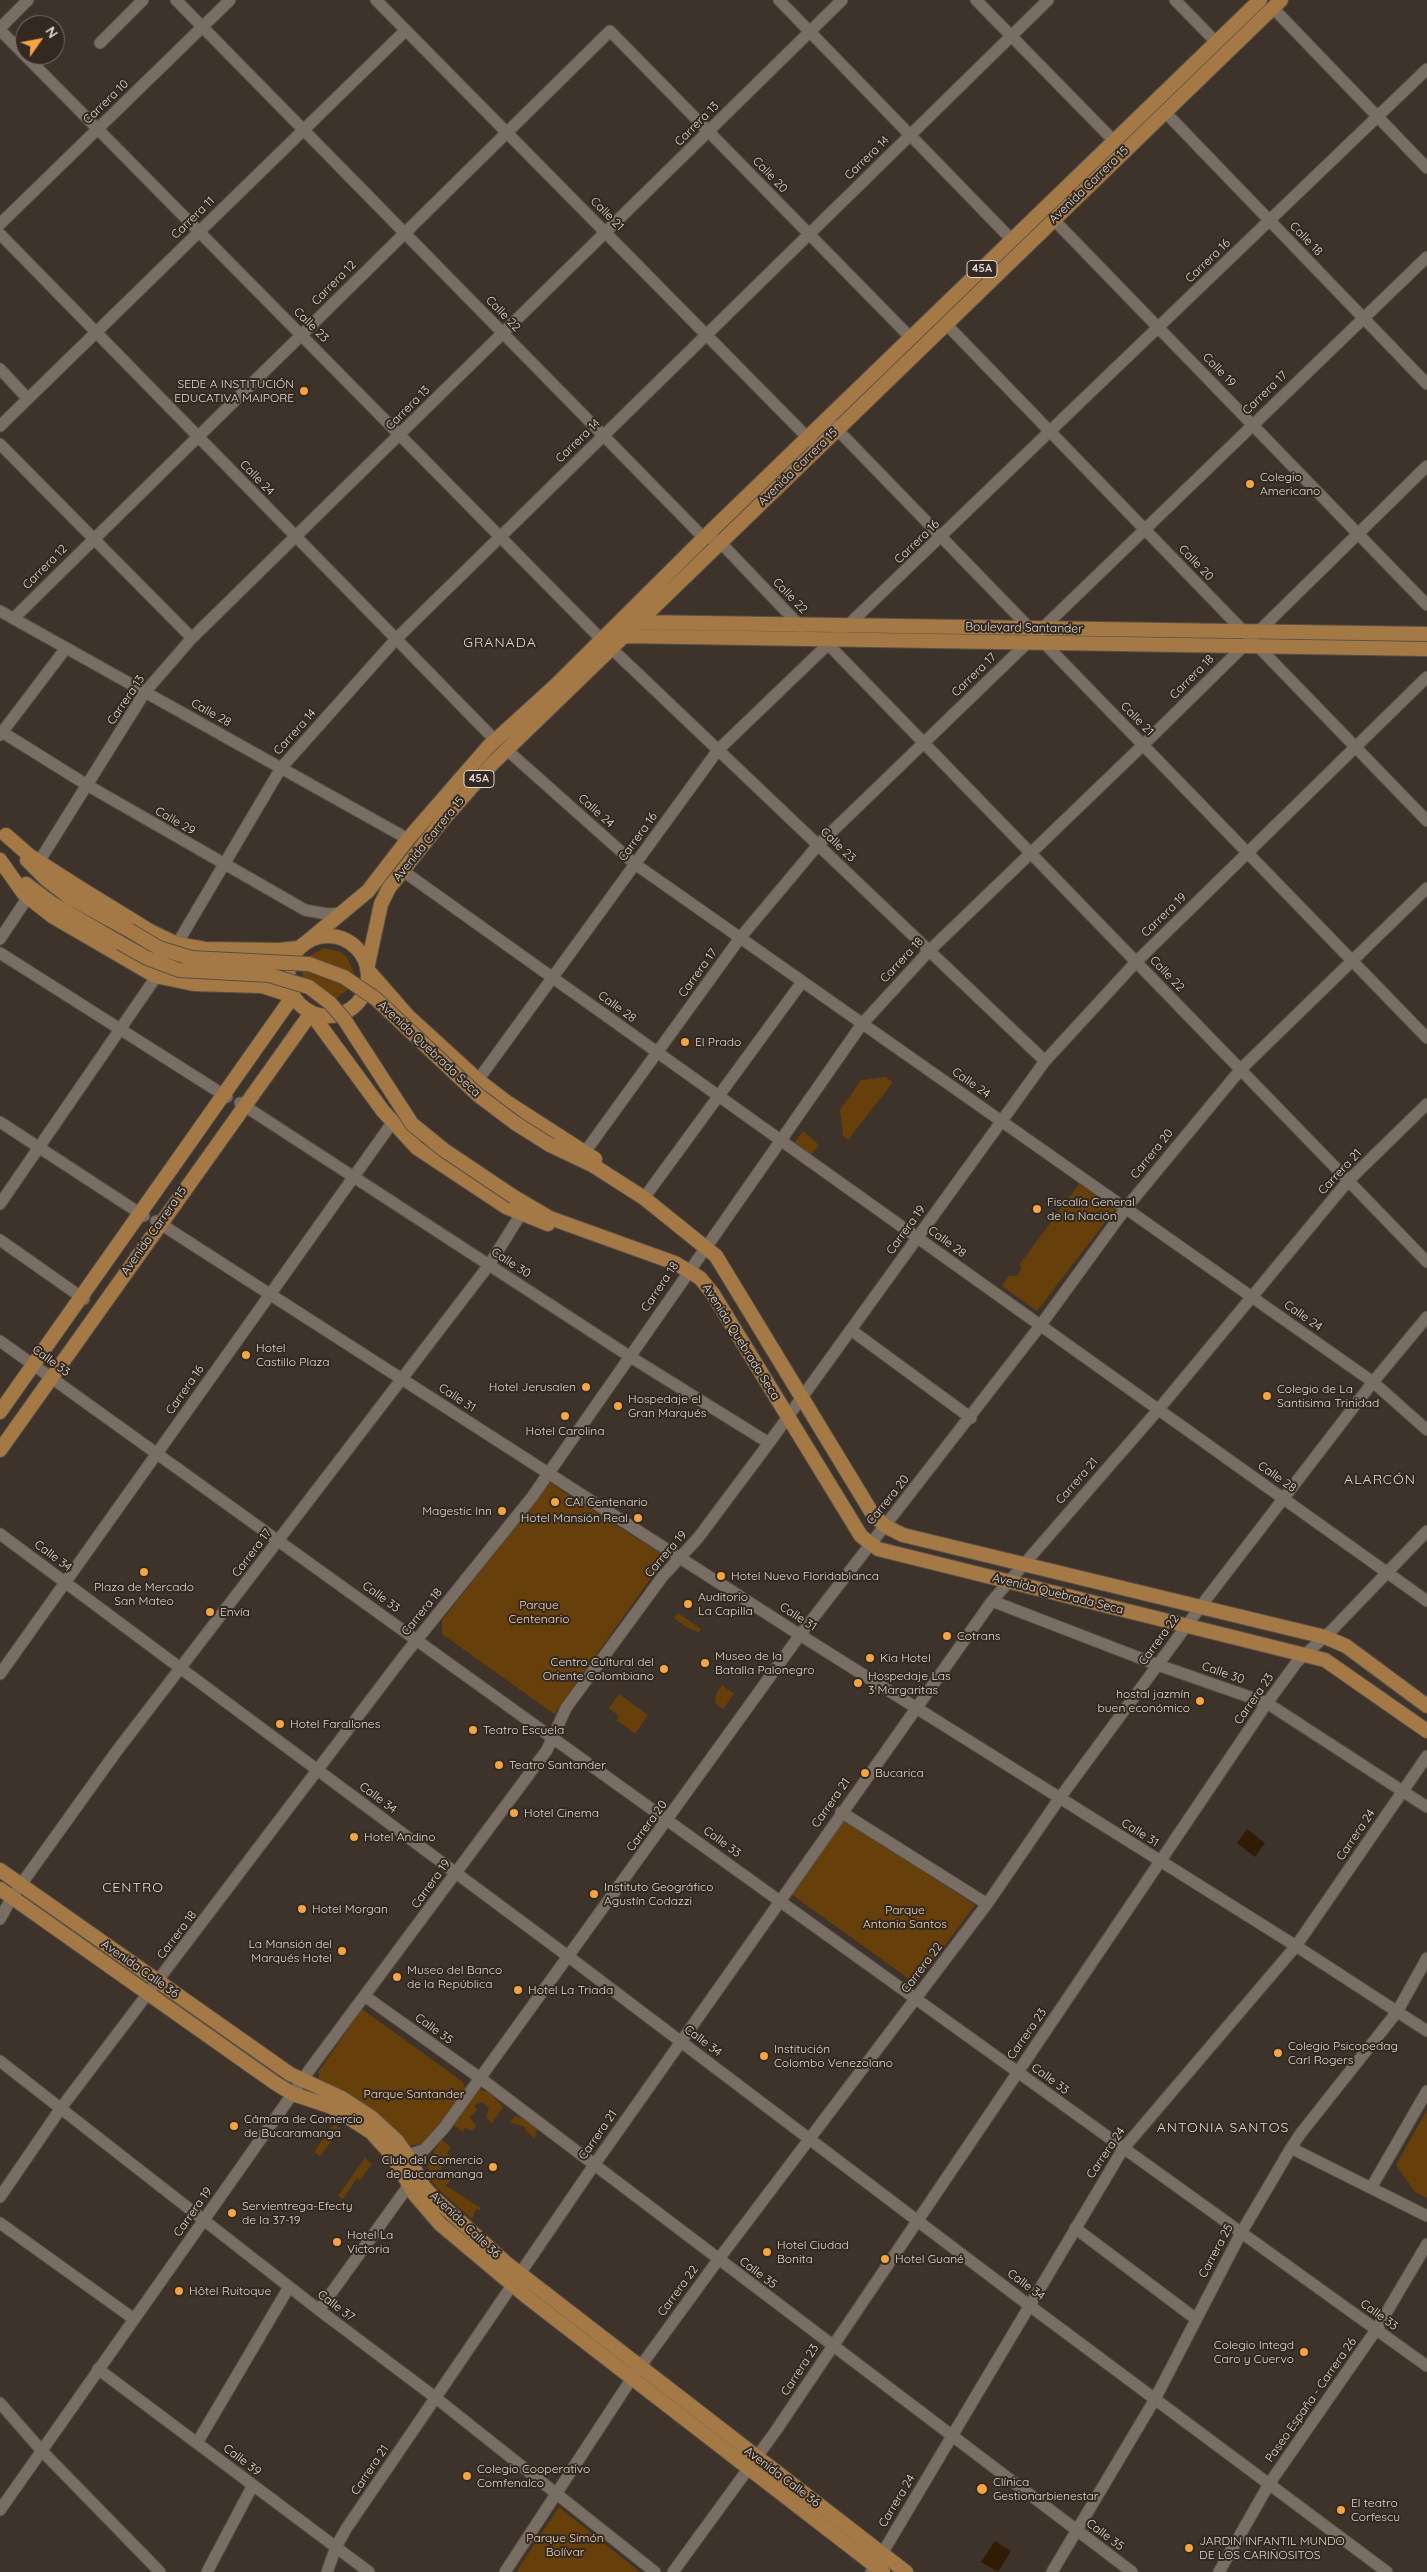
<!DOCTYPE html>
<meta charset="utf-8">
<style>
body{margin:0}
#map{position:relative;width:1427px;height:2572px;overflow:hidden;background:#3d332a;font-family:Quicksand,sans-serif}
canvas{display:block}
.north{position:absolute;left:15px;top:15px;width:50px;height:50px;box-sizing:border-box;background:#332920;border:1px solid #786f68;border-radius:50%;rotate:57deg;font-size:14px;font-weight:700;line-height:20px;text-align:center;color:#dfd9d3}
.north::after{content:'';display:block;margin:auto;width:18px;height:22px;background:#f4a443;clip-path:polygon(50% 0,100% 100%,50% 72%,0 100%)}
</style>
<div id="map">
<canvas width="1427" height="2572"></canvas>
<div class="north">N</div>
</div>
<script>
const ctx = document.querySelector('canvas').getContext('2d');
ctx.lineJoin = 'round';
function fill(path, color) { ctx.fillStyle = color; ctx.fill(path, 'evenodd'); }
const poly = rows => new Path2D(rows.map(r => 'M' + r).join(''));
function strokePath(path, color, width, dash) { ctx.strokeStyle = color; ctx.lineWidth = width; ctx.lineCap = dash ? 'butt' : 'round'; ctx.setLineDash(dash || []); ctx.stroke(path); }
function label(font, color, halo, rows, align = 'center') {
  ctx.font = font + ' Quicksand,sans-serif'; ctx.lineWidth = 4; ctx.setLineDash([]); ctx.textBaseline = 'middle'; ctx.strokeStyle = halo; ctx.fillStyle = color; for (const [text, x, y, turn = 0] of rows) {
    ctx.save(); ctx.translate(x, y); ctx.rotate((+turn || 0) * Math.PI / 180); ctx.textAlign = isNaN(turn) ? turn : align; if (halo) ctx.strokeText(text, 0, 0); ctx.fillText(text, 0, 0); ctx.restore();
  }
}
const green = poly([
 [324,948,341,952,347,957,354,973,349,989,335,999,302,979,304,962,309,956],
 [885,1077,893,1082,848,1140,843,1136,840,1110,861,1080],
 [803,1131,819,1145,811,1155,795,1142],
 [1079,1184,1116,1208,1037,1311,1002,1286,1009,1276,1017,1276,1022,1267,1019,1265],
 [550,1483,666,1557,554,1714,442,1634,442,1620],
 [678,1613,701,1629,699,1632,686,1627,674,1618],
 [722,1685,734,1694,723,1709,715,1703,716,1694],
 [619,1694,648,1715,635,1734,617,1720,619,1716,609,1708],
 [843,1819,975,1905,916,1984,791,1894],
 [362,2009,463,2082,465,2090,427,2142,421,2145,407,2145,372,2109,349,2094,319,2080,319,2071],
 [481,2090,489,2092,503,2107,492,2123,486,2118,489,2108,483,2102,474,2105,477,2110,470,2117,476,2126,472,2131,465,2128,463,2132,453,2125,474,2091],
 [1427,2110,1427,2198,1415,2192,1396,2165],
 [515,2116,521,2117,538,2130,535,2132,537,2134,534,2138,525,2130,525,2127,510,2122],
 [336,2125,341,2129,320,2156,314,2152,331,2127],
 [441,2139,451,2148,447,2153,451,2157,440,2170,452,2178,446,2186,481,2208,479,2210,476,2209,472,2219,436,2187,429,2177,428,2163],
 [365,2158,372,2164,360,2180,357,2178,343,2199,338,2196],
 [559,2507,640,2572,516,2572]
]);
const water = poly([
 [1247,1829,1265,1843,1255,1857,1237,1843],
 [995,2541,1011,2551,998,2572,981,2562]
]);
const minor = poly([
 [176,0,701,535,720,542,802,628],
 [376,0,812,442],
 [779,0,1012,240],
 [976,0,1114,141],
 [1175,0,1216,42],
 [1273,8,1427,168],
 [0,28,28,0],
 [0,30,602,640],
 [100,43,143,0],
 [1165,112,1427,384],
 [1054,220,1427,605],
 [0,224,230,0],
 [0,234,495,740],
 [946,324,1427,821],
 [0,369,28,399],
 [827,419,1427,1038],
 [0,426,406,30],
 [0,444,192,638],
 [0,611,408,839],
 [14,618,610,31,911,338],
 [824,640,1427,1262],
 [612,649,1045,1061],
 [2,732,87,785,305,910,327,914,342,913],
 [0,735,66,648],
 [507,750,635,864,1373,1382,1427,1430],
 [35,868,145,692,192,638,842,0],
 [403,871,1427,1601],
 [0,939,32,891],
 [177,944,281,768,396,639,1048,0],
 [0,953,227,1097],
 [478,1080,718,750,1427,69],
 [240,1103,629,1356,769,1443],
 [0,1122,144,1216],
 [585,1152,740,938,818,845,1427,257],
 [644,1198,802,982],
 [0,1204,156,977],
 [156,1221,800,1635,1296,1946,1427,2031],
 [0,1240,84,1299],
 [851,1330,971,1418],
 [0,1341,1427,2366],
 [0,1534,569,1957,1030,2306,1387,2572],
 [992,1601,1158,1665,1267,1703,1427,1807],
 [0,1674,392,1123],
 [841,1812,987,1904],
 [0,1919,12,1897,116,1752,489,1265,526,1206],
 [366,1997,480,2078,1132,2572],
 [0,2061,319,2310,436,2398,655,2572],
 [1291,2148,1427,2216],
 [407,2155,424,2150,444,2128,800,1635,1040,1326,1126,1208,1241,1069,1427,888],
 [1371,2188,1427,2091],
 [0,2197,61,2108,403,1657,532,1497,862,1024,929,951,1143,745,1427,466],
 [0,2223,134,2319],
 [1075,2228,1196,2319],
 [319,2310,409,2185],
 [98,2369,369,2572],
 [0,2403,41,2450,160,2572],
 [197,2443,289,2287],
 [0,2510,310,2069,547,1750,566,1708,663,1576,698,1538,769,1443,1045,1061,1136,962,1427,677],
 [207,2572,253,2485],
 [327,2572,336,2547,346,2529,594,2165,992,1601,1158,1410,1348,1181,1427,1104],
 [505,2572,632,2378,718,2260,987,1904,1059,1799,1207,1598,1373,1382,1427,1317],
 [673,2572,775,2432,1267,1703,1297,1662,1332,1630,1427,1531],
 [871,2572,1123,2149,1296,1946,1427,1756],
 [1052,2572,1155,2399,1241,2233,1291,2148,1301,2133,1397,2012,1427,1958],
 [1219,2572,1269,2484,1376,2330,1427,2244]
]);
const major = poly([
 [636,622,1427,634],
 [625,636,1427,649],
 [6,835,30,856,80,888,150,931,177,944,205,949,279,950,298,948],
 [0,860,24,894,52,916,155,976,194,984,262,986,293,996],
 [27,860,46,879,69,897,129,930],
 [26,884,53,904,120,943],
 '288 976a40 40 0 1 1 80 0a40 40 0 1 1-80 0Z',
 [308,941,368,891,408,839,488,747,555,686,712,530,1260,0],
 [367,969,381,904,389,888,442,821,493,763,1281,0],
 [367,969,409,1017,478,1080,508,1103,595,1159],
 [311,1013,383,1111,417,1148,506,1207,548,1224],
 [550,1145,594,1166,644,1198,716,1256,872,1513,885,1526,903,1535,1325,1637,1346,1646,1427,1706],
 [514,1197,550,1218,675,1263,700,1278,713,1294,861,1536,878,1549,1325,1660,1427,1731],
 [0,1412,293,996],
 [0,1450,311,1013],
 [0,1870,290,2074,342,2098,371,2117,397,2141,407,2155,424,2187,434,2198,505,2262,906,2572],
 [0,1889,275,2083,293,2094,332,2107,371,2132,392,2155,415,2195,440,2224,527,2297,883,2572]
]);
const majorBridge = poly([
 [129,930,159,948,191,958,309,964,344,977,376,999,478,1095,515,1123,550,1145],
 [120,943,147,958,179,970,269,975,309,987,330,1003,344,1019,412,1124,444,1150,514,1197]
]);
const markers = [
 [304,391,5,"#f4a443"],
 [1250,484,5,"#f4a443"],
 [685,1042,5,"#f4a443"],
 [1037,1209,5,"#f4a443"],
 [246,1355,5,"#f4a443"],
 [586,1387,5,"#f4a443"],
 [1267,1396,5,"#f4a443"],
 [618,1406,5,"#f4a443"],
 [565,1416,5,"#f4a443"],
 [555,1502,5,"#f4a443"],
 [502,1511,5,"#f4a443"],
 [638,1518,5,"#f4a443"],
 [144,1572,5,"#f4a443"],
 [721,1576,5,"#f4a443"],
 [688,1604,5,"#f4a443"],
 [210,1612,5,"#f4a443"],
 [947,1636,5,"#f4a443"],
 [870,1658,5,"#f4a443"],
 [705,1663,5,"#f4a443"],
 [664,1669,5,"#f4a443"],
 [858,1683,5,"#f4a443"],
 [1200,1701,5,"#f4a443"],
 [280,1724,5,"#f4a443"],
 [473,1730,5,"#f4a443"],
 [499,1765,5,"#f4a443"],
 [865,1773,5,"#f4a443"],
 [514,1813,5,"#f4a443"],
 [354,1837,5,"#f4a443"],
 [594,1894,5,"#f4a443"],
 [302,1909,5,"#f4a443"],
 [342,1951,5,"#f4a443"],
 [397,1977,5,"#f4a443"],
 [518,1990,5,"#f4a443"],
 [1278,2053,5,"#f4a443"],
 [764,2056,5,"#f4a443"],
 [234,2126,5,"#f4a443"],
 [493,2167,5,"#f4a443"],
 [232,2213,5,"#f4a443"],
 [337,2242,5,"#f4a443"],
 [767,2252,5,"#f4a443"],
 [885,2259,5,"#f4a443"],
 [179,2291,5,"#f4a443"],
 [1304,2352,5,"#f4a443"],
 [467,2476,5,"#f4a443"],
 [982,2489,6,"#f4a443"],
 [1341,2510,5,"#f4a443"],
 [1189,2548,5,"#f4a443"]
];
const shields = [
 [982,269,30],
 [479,779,30]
];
const shieldNames = [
 ["45A",982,269],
 ["45A",479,779]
];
const streetNames = [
 ["Carrera 10",106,102,-44],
 ["Carrera 13",697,124,-45],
 ["Carrera 14",867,158,-44],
 ["Calle 20",770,175,46],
 ["Avenida Carrera 15",1089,185,-44],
 ["Calle 21",607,214,45],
 ["Carrera 11",193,218,-44],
 ["Calle 18",1306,239,46],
 ["Carrera 16",1208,261,-44],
 ["Carrera 12",334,283,-45],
 ["Calle 22",503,314,46],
 ["Calle 23",311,325,45],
 ["Calle 19",1219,370,46],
 ["Carrera 17",1265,393,-44],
 ["Carrera 13",408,408,-45],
 ["Carrera 14",578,441,-44],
 ["Avenida Carrera 15",798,467,-44],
 ["Calle 24",257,478,46],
 ["Carrera 16",917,542,-44],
 ["Calle 20",1196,563,46],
 ["Carrera 12",45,567,-45],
 ["Calle 22",790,596,46],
 ["Boulevard Santander",1024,628,1],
 ["Carrera 17",974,675,-44],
 ["Carrera 18",1192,677,-45],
 ["Carrera 13",126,700,-56],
 ["Calle 28",211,713,29],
 ["Calle 21",1137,719,46],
 ["Carrera 14",295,732,-48],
 ["Calle 24",596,811,42],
 ["Calle 29",175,821,30],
 ["Carrera 16",638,837,-54],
 ["Avenida Carrera 15",429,839,-51],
 ["Calle 23",838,845,44],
 ["Carrera 19",1164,915,-44],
 ["Carrera 18",902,960,-47],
 ["Carrera 17",698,973,-54],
 ["Calle 22",1167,974,46],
 ["Calle 28",617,1007,36],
 ["Avenida Quebrada Seca",429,1049,43],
 ["Calle 24",971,1083,35],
 ["Carrera 20",1152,1154,-51],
 ["Carrera 21",1340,1172,-47],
 ["Carrera 19",906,1230,-54],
 ["Avenida Carrera 15",154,1231,-55],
 ["Calle 28",947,1242,36],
 ["Calle 30",511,1263,33],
 ["Carrera 18",660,1287,-56],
 ["Calle 24",1303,1316,35],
 ["Avenida Quebrada Seca",741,1342,58],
 ["Calle 33",51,1361,36],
 ["Carrera 16",185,1390,-55],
 ["Calle 31",457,1398,33],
 ["Calle 28",1277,1477,35],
 ["Carrera 21",1077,1481,-49],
 ["Carrera 20",888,1500,-51],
 ["Carrera 17",252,1553,-53],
 ["Carrera 19",666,1554,-49],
 ["Calle 34",53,1556,37],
 ["Avenida Quebrada Seca",1058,1594,14],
 ["Calle 33",381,1597,36],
 ["Carrera 18",422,1612,-51],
 ["Calle 31",798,1617,33],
 ["Carrera 22",1159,1640,-54],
 ["Calle 30",1223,1673,19],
 ["Carrera 23",1254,1699,-55],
 ["Calle 34",378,1798,37],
 ["Carrera 21",831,1803,-55],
 ["Carrera 20",647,1826,-54],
 ["Calle 31",1140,1833,32],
 ["Carrera 24",1356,1835,-56],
 ["Calle 33",722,1842,36],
 ["Carrera 19",431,1884,-54],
 ["Carrera 18",177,1935,-53],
 ["Carrera 22",922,1968,-53],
 ["Avenida Calle 36",140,1969,35],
 ["Calle 35",434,2029,36],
 ["Carrera 23",1027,2034,-55],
 ["Calle 34",703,2041,37],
 ["Calle 33",1050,2079,36],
 ["Carrera 21",598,2135,-55],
 ["Carrera 24",1106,2153,-56],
 ["Carrera 19",193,2212,-55],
 ["Avenida Calle 36",465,2225,43],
 ["Carrera 25",1216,2251,-62],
 ["Calle 35",758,2273,37],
 ["Calle 34",1026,2285,37],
 ["Carrera 22",678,2291,-54],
 ["Calle 37",336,2306,37],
 ["Calle 33",1379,2315,36],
 ["Carrera 23",800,2370,-57],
 ["Paseo España - Carrera 26",1311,2400,-55],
 ["Calle 39",242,2460,37],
 ["Carrera 21",370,2470,-56],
 ["Avenida Calle 36",782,2477,37],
 ["Carrera 24",897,2501,-59],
 ["Calle 35",1105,2535,37]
];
const poiNames = [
 ["SEDE A INSTITUCIÓN",294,384,"right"],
 ["EDUCATIVA MAIPORE",294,398,"right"],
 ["Colegio",1260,477],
 ["Americano",1260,491],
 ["El Prado",695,1042],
 ["Fiscalía General",1047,1202],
 ["de la Nación",1047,1216],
 ["Hotel",256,1348],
 ["Castillo Plaza",256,1362],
 ["Hotel Jerusalen",576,1387,"right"],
 ["Colegio de La",1277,1389],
 ["Santisima Trinidad",1277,1403],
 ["Hospedaje el",628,1399],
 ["Gran Marqués",628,1413],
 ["Hotel Carolina",565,1431,"center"],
 ["CAI Centenario",565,1502],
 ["Magestic Inn",492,1511,"right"],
 ["Hotel Mansión Real",628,1518,"right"],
 ["Hotel Nuevo Floridablanca",731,1576],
 ["Plaza de Mercado",144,1587,"center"],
 ["San Mateo",144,1601,"center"],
 ["Auditorio",698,1597],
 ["La Capilla",698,1611],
 ["Envía",220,1612],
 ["Cotrans",957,1636],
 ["Museo de la",715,1656],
 ["Batalla Palonegro",715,1670],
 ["Kia Hotel",880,1658],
 ["Centro Cultural del",654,1662,"right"],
 ["Oriente Colombiano",654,1676,"right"],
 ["Hospedaje Las",868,1676],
 ["3 Margaritas",868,1690],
 ["hostal jazmín",1190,1694,"right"],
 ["buen económico",1190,1708,"right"],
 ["Hotel Farallones",290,1724],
 ["Teatro Escuela",483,1730],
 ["Teatro Santander",509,1765],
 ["Bucarica",875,1773],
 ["Hotel Cinema",524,1813],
 ["Hotel Andino",364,1837],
 ["Instituto Geográfico",604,1887],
 ["Agustín Codazzi",604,1901],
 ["Hotel Morgan",312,1909],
 ["La Mansión del",332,1944,"right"],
 ["Marqués Hotel",332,1958,"right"],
 ["Museo del Banco",407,1970],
 ["de la República",407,1984],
 ["Hotel La Triada",528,1990],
 ["Colegio Psicopedag",1288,2046],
 ["Carl Rogers",1288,2060],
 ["Institución",774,2049],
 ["Colombo Venezolano",774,2063],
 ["Cámara de Comercio",244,2119],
 ["de Bucaramanga",244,2133],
 ["Club del Comercio",483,2160,"right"],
 ["de Bucaramanga",483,2174,"right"],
 ["Servientrega-Efecty",242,2206],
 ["de la 37-19",242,2220],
 ["Hotel La",347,2235],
 ["Victoria",347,2249],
 ["Hotel Ciudad",777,2245],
 ["Bonita",777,2259],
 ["Hotel Guané",895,2259],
 ["Hôtel Ruitoque",189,2291],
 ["Colegio Integd",1294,2345,"right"],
 ["Caro y Cuervo",1294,2359,"right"],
 ["Colegio Cooperativo",477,2469],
 ["Comfenalco",477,2483],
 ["Clínica",993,2482],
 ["Gestionarbienestar",993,2496],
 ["El teatro",1351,2503],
 ["Corfescu",1351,2517],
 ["JARDIN INFANTIL MUNDO",1199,2541],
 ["DE LOS CARIÑOSITOS",1199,2555]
];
const parkNames = [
 ["Parque",539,1605],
 ["Centenario",539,1619],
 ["Parque",905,1910],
 ["Antonia Santos",905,1924],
 ["Parque Santander",414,2094],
 ["Parque Simón",565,2538],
 ["Bolívar",565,2552]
];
const neighbourhoodNames = [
 ["GRANADA",500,643],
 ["ALARCÓN",1380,1480],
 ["CENTRO",133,1888],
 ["ANTONIA SANTOS",1223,2128]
];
fill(green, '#663f0b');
fill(water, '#301c04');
strokePath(minor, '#585048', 13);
strokePath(major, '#585048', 16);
strokePath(minor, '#786e63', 11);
strokePath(major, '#a57945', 14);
strokePath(majorBridge, '#585048', 16, []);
strokePath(majorBridge, '#a57945', 14);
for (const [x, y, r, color] of markers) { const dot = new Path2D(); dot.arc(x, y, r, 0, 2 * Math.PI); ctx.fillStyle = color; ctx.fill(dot); strokePath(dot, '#332920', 2); }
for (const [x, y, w] of shields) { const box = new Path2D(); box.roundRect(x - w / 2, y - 8.5, w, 17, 4); ctx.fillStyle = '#332920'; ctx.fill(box); strokePath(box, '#dfd9d3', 1); }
label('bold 11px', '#dfd9d3', null, shieldNames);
label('12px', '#dfd9d3', '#332920', streetNames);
label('12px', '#dfd9d3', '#332920', poiNames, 'left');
label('12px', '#f6d4b1', '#332920', parkNames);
ctx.letterSpacing = '1px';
label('14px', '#dfd9d3', '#332920', neighbourhoodNames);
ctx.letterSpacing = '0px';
</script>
